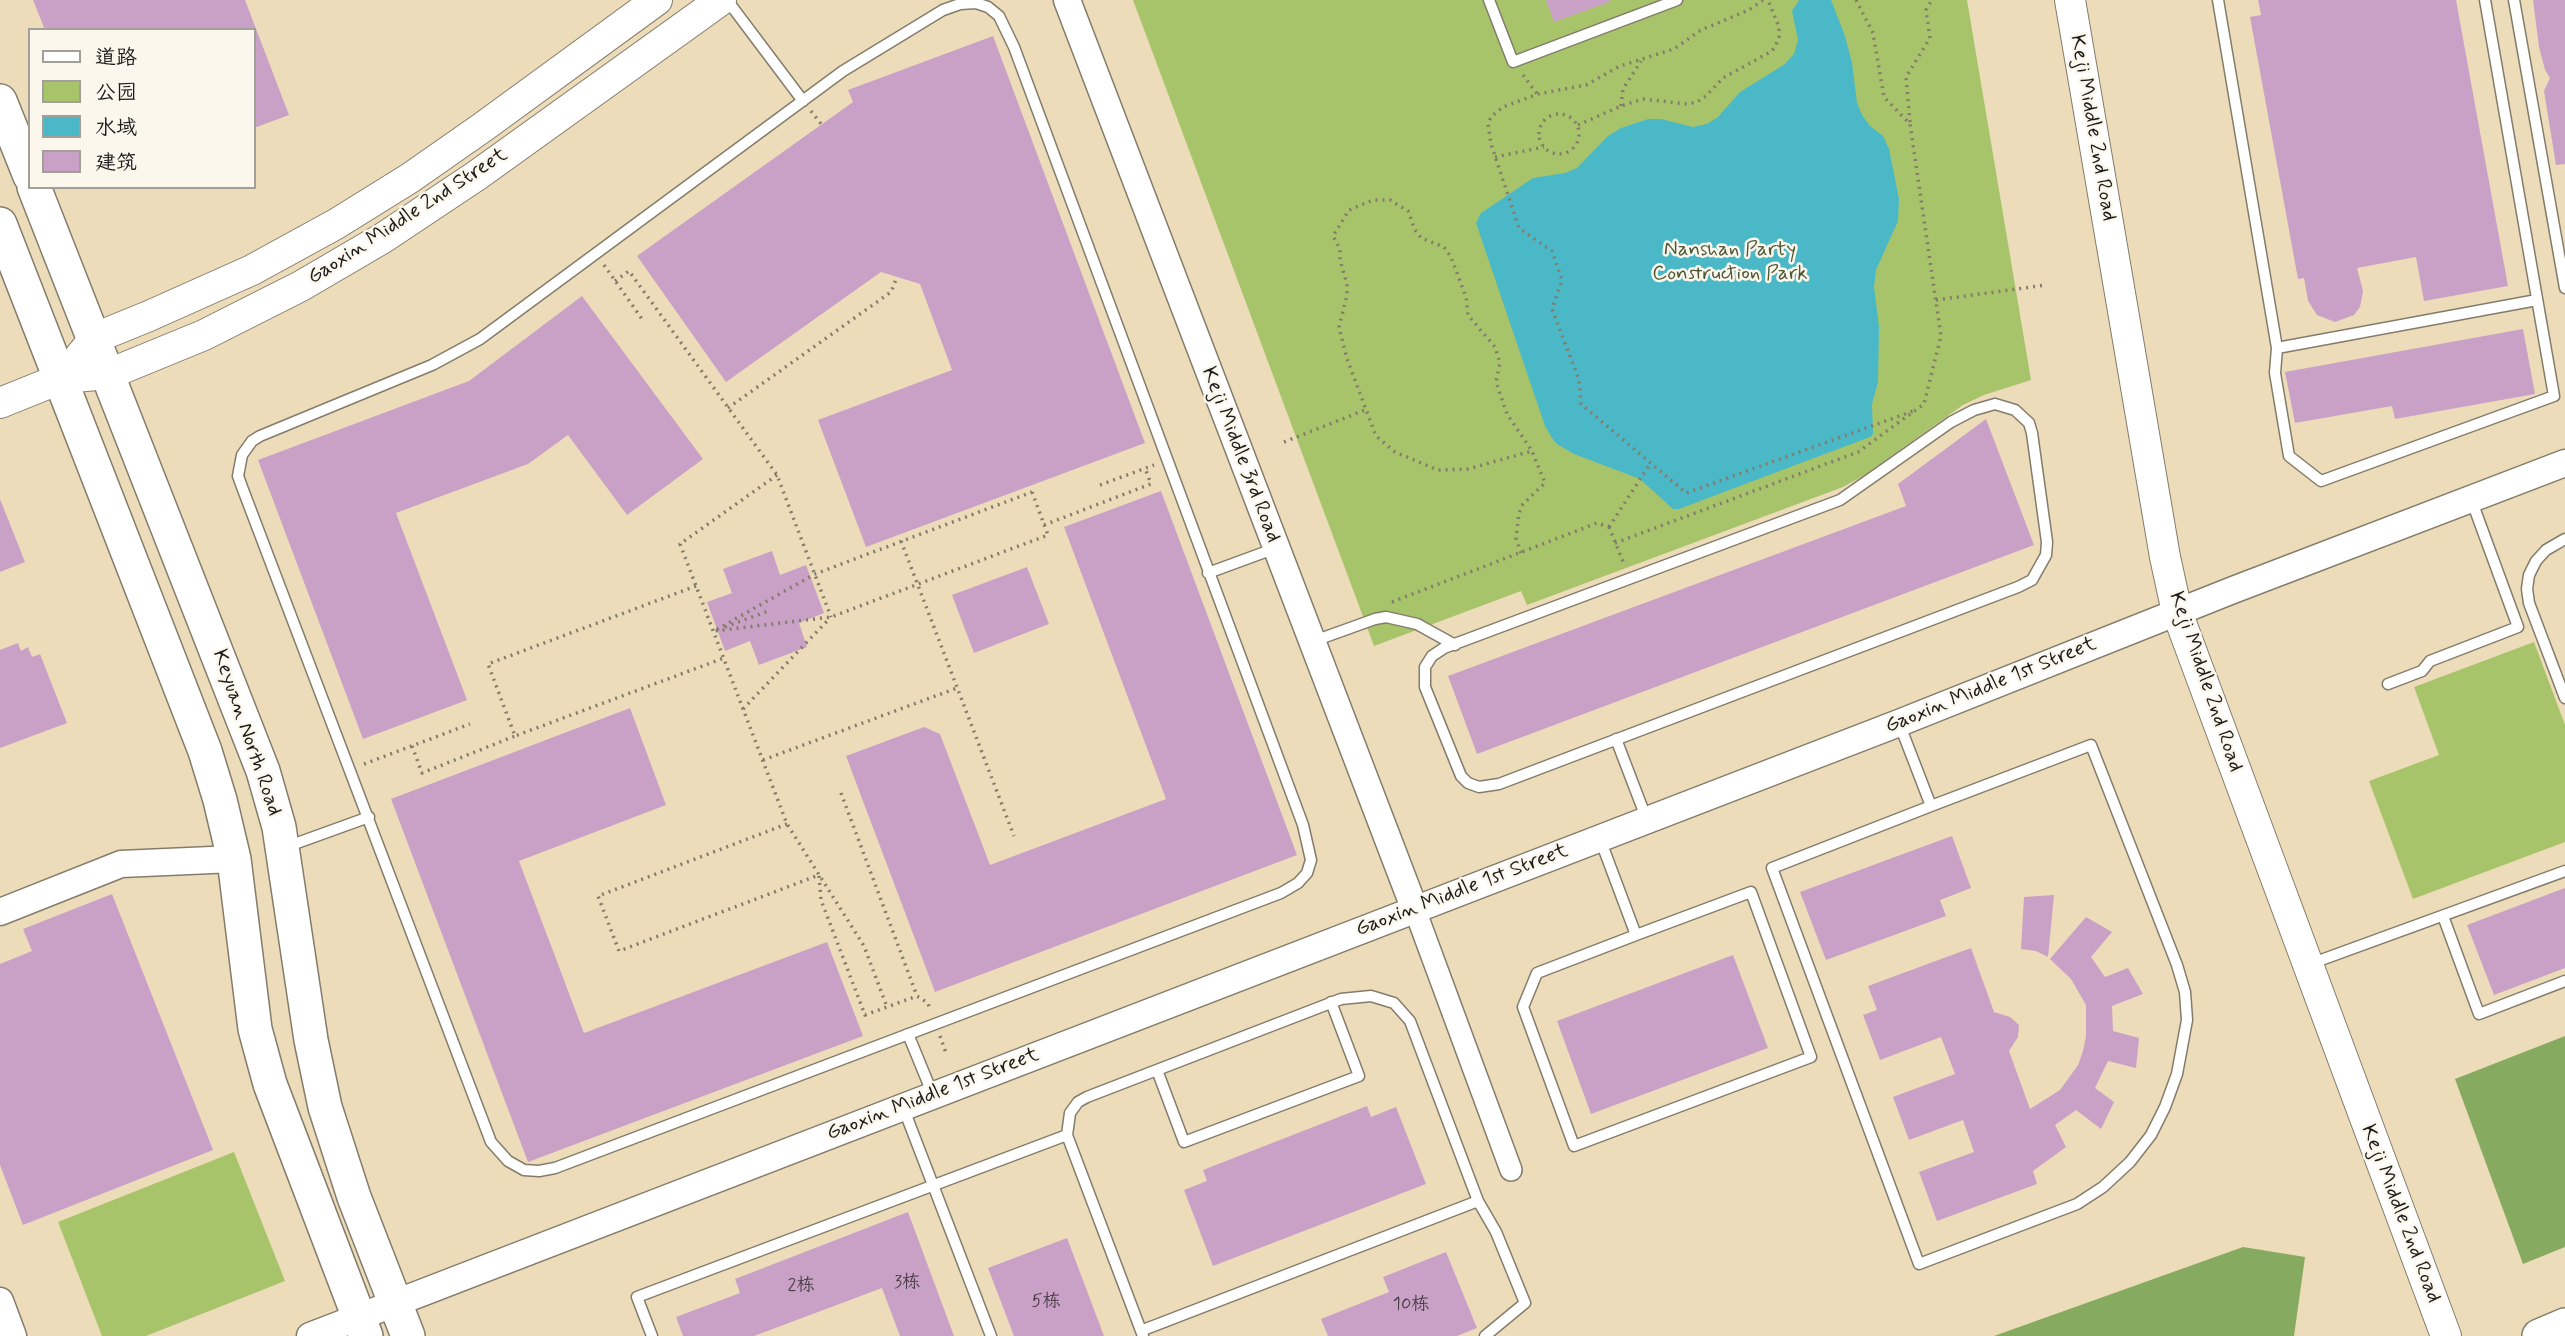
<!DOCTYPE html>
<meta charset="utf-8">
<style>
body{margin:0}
#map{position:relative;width:2565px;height:1336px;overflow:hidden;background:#eddcba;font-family:Mynerve,"LXGW WenKai TC",sans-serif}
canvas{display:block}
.legend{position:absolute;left:28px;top:28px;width:228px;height:161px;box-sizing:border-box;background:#fbf7ec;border:2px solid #a29f99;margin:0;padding:9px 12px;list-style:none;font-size:21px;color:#1c1c1c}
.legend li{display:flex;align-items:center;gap:14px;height:35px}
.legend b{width:35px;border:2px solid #a29f99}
</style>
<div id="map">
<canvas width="2565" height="1336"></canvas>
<ul class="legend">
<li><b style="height:9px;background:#fff"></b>道路</li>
<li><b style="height:19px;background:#a8c46b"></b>公园</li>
<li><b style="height:19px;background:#4bb8c7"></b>水域</li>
<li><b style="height:19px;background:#caa1c6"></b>建筑</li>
</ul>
</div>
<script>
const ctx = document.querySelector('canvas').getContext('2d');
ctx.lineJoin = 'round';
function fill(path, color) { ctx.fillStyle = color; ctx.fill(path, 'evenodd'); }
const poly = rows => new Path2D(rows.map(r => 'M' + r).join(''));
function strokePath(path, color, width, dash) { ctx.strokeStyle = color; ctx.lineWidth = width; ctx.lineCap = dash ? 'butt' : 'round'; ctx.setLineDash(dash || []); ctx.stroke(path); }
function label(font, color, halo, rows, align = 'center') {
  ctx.font = font + ' Mynerve,"LXGW WenKai TC",sans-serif'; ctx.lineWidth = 5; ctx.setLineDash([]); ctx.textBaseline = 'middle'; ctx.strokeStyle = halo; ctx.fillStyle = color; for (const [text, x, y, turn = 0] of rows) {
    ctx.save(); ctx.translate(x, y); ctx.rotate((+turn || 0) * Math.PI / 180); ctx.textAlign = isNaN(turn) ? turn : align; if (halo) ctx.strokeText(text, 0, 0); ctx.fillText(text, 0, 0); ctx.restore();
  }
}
const green = poly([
 [1133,0,1967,0,2031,380,1984,395,1963,405,1865,475,1843,487,1527,605,1521,591,1374,646],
 [2534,642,2565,725,2565,842,2413,899,2369,781,2439,755,2414,687],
 [234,1152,285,1281,146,1336,102,1336,58,1222]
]);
const forest = poly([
 [2565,1036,2565,1247,2523,1264,2455,1079],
 [2243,1247,2305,1257,2294,1336,1994,1336]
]);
const water = poly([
 [1799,0,1831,0,1845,36,1852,63,1857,103,1862,115,1870,126,1883,136,1889,149,1899,199,1898,221,1876,270,1874,287,1879,327,1878,382,1872,404,1873,434,1870,437,1679,509,1673,509,1640,479,1574,454,1557,444,1552,438,1545,426,1476,223,1481,213,1533,178,1565,173,1577,168,1608,136,1621,128,1648,119,1661,119,1693,127,1707,124,1718,117,1740,92,1785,64,1794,54,1798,40,1792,11]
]);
const building = poly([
 [33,0,245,0,289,115,254,128,254,30,45,30],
 [1546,0,1609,0,1609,2,1554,22],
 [2258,0,2456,0,2508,286,2424,301,2416,257,2357,268,2363,291,2360,307,2354,315,2335,322,2317,315,2308,301,2304,278,2298,279,2250,17,2261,15],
 [2533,0,2565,0,2565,164,2556,165,2544,91,2550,78,2545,70,2539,47],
 [993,36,1145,443,866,547,818,420,952,370,920,284,881,272,726,382,637,256,853,102,848,90],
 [582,296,703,459,627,515,568,435,528,464,396,513,467,700,363,739,258,460,469,381],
 [2523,329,2535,394,2395,419,2392,406,2295,423,2285,372],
 [1986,419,2034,545,1477,754,1448,676,1906,506,1898,484],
 [1161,491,1297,855,935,992,846,756,924,727,940,734,990,865,1166,799,1064,527],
 [0,499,25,562,0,572],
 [772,551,780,575,806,565,824,613,799,623,807,647,759,665,750,641,725,651,707,602,732,593,723,569],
 [1027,567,1049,624,974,653,952,595],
 [18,643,21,651,28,647,32,657,40,654,67,723,0,748,0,650],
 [630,708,666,805,519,861,584,1033,827,942,863,1036,528,1162,391,799],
 [1952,836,1971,888,1940,900,1946,916,1826,960,1800,892],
 [2565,888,2565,968,2494,995,2467,925],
 [112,894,213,1150,23,1225,0,1165,0,964,32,951,23,929],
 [2054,895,2048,957,2036,951,2021,949,2024,897],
 [2086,917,2112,932,2091,957,2105,977,2128,968,2143,994,2112,1006,2113,1031,2139,1038,2136,1068,2108,1061,2095,1088,2114,1102,2101,1129,2076,1110,2055,1125,2066,1147,2033,1171,2037,1184,1937,1221,1919,1172,1974,1152,1963,1120,1909,1140,1893,1097,1955,1074,1941,1037,1880,1060,1863,1015,1877,1010,1868,986,1971,948,1994,1012,2010,1017,2019,1025,2018,1037,2009,1051,2030,1109,2060,1090,2078,1065,2083,1051,2086,1036,2086,1005,2071,979,2050,959],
 [1733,955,1768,1048,1591,1114,1557,1021],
 [1367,1106,1371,1117,1396,1107,1426,1184,1213,1266,1184,1190,1207,1181,1203,1170],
 [908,1212,954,1336,900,1336,882,1288,754,1336,683,1336,676,1317,740,1293,735,1279],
 [1067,1238,1104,1336,1014,1336,988,1268],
 [1446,1252,1477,1328,1457,1336,1328,1336,1321,1319,1389,1292,1383,1277]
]);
const path = poly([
 [1763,0,1749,10,1701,30,1674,49,1620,66,1586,85,1538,94,1503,107,1491,117,1488,124,1491,144,1519,228,1552,251,1562,280,1552,309,1579,380,1581,404,1686,493,1916,410],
 [1523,75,1537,94],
 [1621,106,1623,89,1641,61],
 [811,111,822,125],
 '1539 134a20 20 0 1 1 40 0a20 20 0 1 1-40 0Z',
 [1910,122,1906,77,1930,38,1926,10,1932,0],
 [1578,125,1621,106,1643,99,1687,104,1697,102,1706,96,1723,78,1772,51,1776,45,1779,37,1779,27,1768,0],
 [1495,157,1544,147],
 [604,265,642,319],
 [615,281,629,271,777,475,831,617],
 [1936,300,2046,285],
 [728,408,891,292,897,277],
 [1284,442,1365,410],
 [777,475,680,544,787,824,864,946,887,1007],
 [1100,485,1154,465],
 [1032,492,1048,535,831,617,714,631,815,574,1032,492],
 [1044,525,1151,484,1145,468],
 [1609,527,1650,464],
 [1609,527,1624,564],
 [901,541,1014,836],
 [1615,543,1858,452,1924,404,1941,336,1910,124,1884,97,1873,33,1856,0],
 [1521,553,1516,538,1519,513,1523,504,1545,483,1532,451,1507,414,1496,382,1500,363,1495,347,1468,315,1466,297,1451,257,1444,247,1421,238,1415,230,1408,211,1390,200,1373,200,1349,210,1333,236,1340,249,1340,260,1347,284,1347,295,1339,327,1347,359,1376,436,1395,452,1438,470,1468,469,1532,451],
 [696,586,488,664,515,736,724,658],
 [1392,602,1597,523,1609,527],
 [725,627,771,610],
 [743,709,830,618],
 [412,746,422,773,515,736],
 [763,760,957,688],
 [364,764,470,724],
 [841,793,917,996],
 [787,824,598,896,619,951,819,875,821,900,865,1015,917,996,928,1003,930,1010],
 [940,1036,946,1053]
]);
const service = poly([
 [727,0,803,101],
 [1489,0,1513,62,1677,0],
 [2218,0,2277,348,2275,373,2289,456,2321,481,2554,396,2485,0],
 [2514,0,2565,288],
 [976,3,988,7,999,16,1014,47,1303,825,1311,860,1307,873,1298,883,1281,893,555,1168,539,1171,524,1170,508,1161,491,1142,242,487,238,476,242,455,252,441,260,436,432,365,480,339,843,71,943,10,960,4,976,3],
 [2277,348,2537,300],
 [1995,404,2015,410,2029,423,2032,433,2047,542,2046,555,2032,580,2018,587,1499,784,1479,787,1468,783,1461,776,1425,687,1425,667,1432,656,1444,648,1840,500,1951,422,1974,410,1995,404],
 [2565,539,2546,550,2536,561,2529,575,2527,589,2529,603,2565,698],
 [1208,573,1276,548],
 [1314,641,1375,619,1386,617,1417,624,1455,645],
 [2388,684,2422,671,2430,661,2518,627,2471,499],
 [1899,723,1931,806,1772,868,1919,1264,2077,1204,2103,1187,2130,1162,2151,1135,2165,1107,2177,1074,2187,1020,2185,992,2177,965,2091,745,1931,806],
 [1616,739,1647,820],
 [1600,839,1636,935,1537,973,1523,1007,1574,1146,1811,1057,1751,892,1636,935],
 [286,847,369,817],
 [2443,916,2479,1014,2565,981],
 [2310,964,2565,871],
 [908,1034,933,1095],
 [1157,1070,1184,1142,1359,1076,1331,1002],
 [903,1107,991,1336],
 [1143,1330,1478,1201],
 [652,1336,637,1297,1067,1135],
 [1143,1336,1067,1135,1070,1113,1078,1102,1087,1097,1341,999,1371,996,1394,1003,1410,1021,1478,1201,1496,1232,1525,1303,1485,1336]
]);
const minor = poly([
 [1415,910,1511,1170]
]);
const tertiary = poly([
 [1067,0,1415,910],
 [0,912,121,864,234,859],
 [0,1301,13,1336],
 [310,1336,1899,723,2233,590,2565,463]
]);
const secondary = poly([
 [2070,0,2165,557,2177,612,2446,1336],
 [80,356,95,338,149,316,252,270,336,224,410,178,483,127,657,0],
 [0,403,62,378,109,374,204,335,301,286,383,238,476,176,721,0]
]);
const primary = poly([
 [0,101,30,176],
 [34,187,263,771,279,827,311,1040,325,1107,354,1197,408,1336],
 [0,224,205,751,220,800,234,859,255,1029,270,1084,366,1336],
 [2539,1336,2565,1325]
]);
const numberNames = [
 ["3栋",907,1283],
 ["2栋",801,1286],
 ["5栋",1046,1302],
 ["10栋",1411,1305]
];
const streetNames = [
 ["Keji Middle 2nd Road",2092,128,80],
 ["Gaoxin Middle 2nd Street",408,217,-33],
 ["Keji Middle 3rd Road",1240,455,69],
 ["Keji Middle 2nd Road",2205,682,71],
 ["Gaoxin Middle 1st Street",1991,686,-22],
 ["Keyuan North Road",246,733,71],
 ["Gaoxin Middle 1st Street",1462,891,-21],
 ["Gaoxin Middle 1st Street",933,1095,-21],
 ["Keji Middle 2nd Road",2400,1214,69]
];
const parkNames = [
 ["Nanshan Party",1730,251],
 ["Construction Park",1730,275]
];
fill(green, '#a8c46b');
fill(forest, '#86aa5f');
fill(water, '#4bb8c7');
fill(building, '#caa1c6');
strokePath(service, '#847c6b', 13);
strokePath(minor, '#847c6b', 24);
strokePath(tertiary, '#847c6b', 29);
strokePath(secondary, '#847c6b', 32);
strokePath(primary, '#847c6b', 36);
strokePath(path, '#847c6b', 3.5, [2, 5]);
strokePath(service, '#fff', 10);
strokePath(minor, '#fff', 21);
strokePath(tertiary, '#fff', 26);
strokePath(secondary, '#fff', 30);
strokePath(primary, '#fff', 33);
label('18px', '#483d46', null, numberNames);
label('21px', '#1c1c1c', '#fbf7ec', streetNames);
label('21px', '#4d5738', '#fbf7ec', parkNames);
</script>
